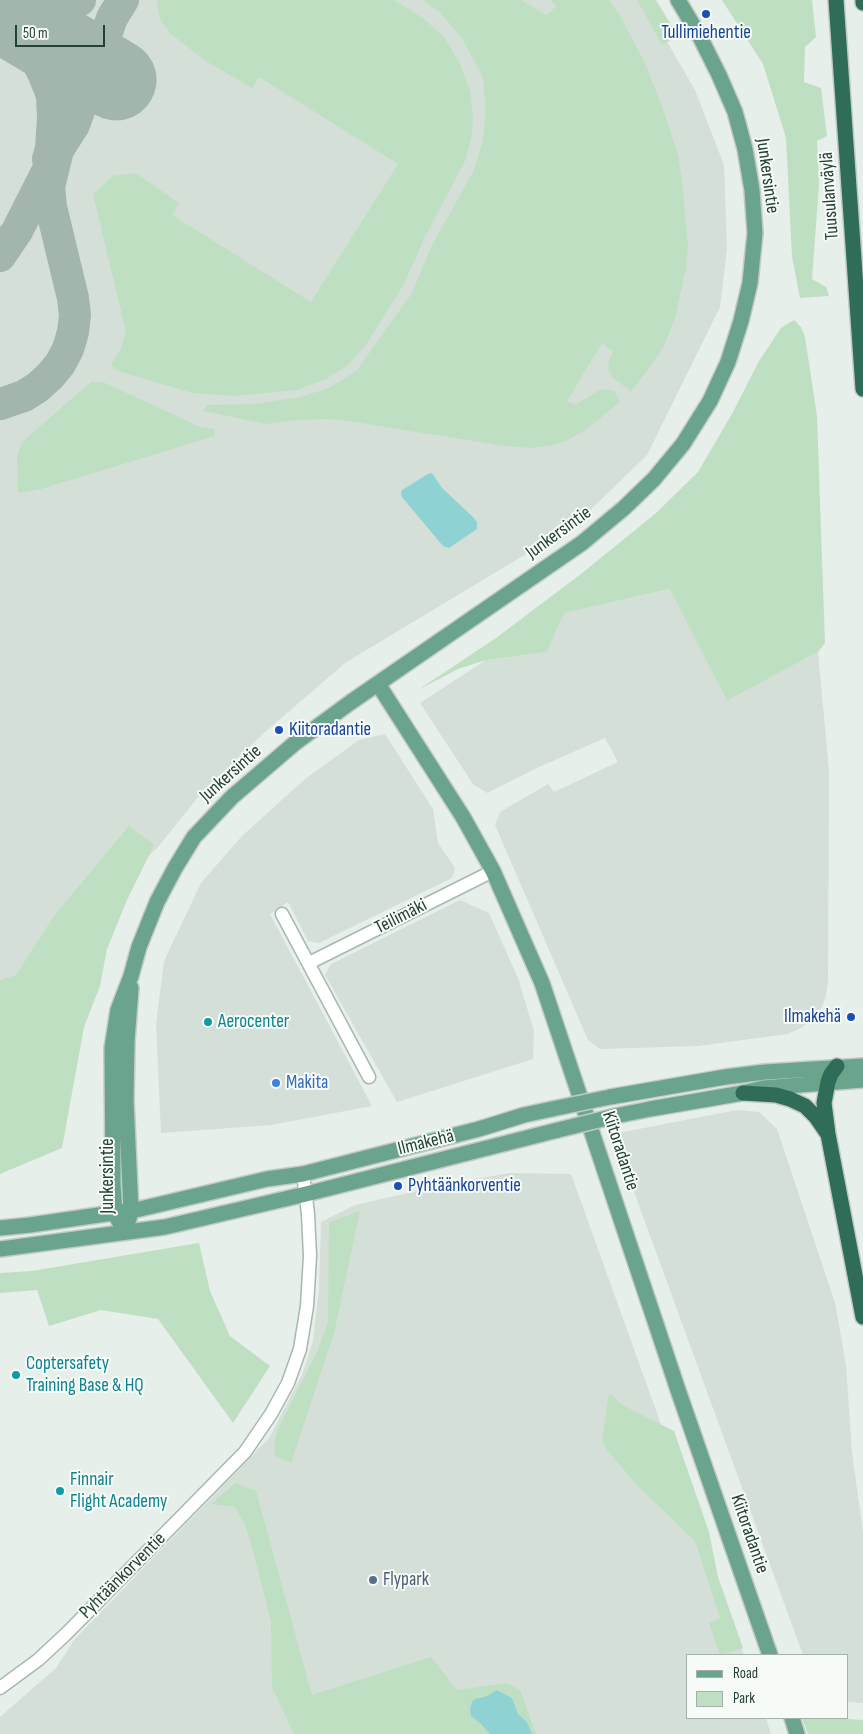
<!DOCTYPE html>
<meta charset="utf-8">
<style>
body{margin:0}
#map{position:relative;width:863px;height:1734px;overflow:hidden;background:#e6efe9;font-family:"Sofia Sans Condensed",sans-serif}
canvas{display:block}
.legend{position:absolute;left:686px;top:1654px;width:162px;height:65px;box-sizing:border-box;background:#f7fbf8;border:1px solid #a3b1aa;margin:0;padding:6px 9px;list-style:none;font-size:15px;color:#244135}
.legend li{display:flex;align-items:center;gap:10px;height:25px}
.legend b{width:25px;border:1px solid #a3b1aa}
.scale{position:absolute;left:15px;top:25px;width:90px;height:22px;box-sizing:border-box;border:2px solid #244135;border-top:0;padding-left:6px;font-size:15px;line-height:18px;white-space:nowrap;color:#244135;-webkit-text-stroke:4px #f7fbf8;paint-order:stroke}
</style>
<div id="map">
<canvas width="863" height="1734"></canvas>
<ul class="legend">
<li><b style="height:6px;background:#6ba48d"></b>Road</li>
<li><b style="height:14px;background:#bfdfc3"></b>Park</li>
</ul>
<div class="scale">50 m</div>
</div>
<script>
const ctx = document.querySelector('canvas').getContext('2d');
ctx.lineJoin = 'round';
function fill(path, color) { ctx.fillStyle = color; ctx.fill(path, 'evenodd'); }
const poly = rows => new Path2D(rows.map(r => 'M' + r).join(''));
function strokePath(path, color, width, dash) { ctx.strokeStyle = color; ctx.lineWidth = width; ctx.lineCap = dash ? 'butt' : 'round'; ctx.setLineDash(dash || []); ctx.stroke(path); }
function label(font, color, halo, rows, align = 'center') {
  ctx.font = font + ' "Sofia Sans Condensed",sans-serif'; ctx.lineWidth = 4; ctx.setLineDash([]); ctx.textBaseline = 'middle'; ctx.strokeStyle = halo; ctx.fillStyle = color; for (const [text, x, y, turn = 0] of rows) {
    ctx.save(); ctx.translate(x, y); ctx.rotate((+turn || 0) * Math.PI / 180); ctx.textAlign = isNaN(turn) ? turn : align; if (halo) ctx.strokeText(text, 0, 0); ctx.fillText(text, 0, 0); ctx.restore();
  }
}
const built = poly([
 [0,0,643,0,695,90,724,165,727,248,720,307,647,455,576,524,345,663,264,733,204,790,157,848,20,980,0,990],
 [671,589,727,701,818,652,829,771,828,980,826,995,822,1007,814,1018,801,1028,788,1034,698,1046,600,1049,588,1040,495,825,500,812,548,784,554,792,618,762,605,738,539,767,487,793,473,784,420,703,486,660,547,652,563,613],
 [385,734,433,809,438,843,455,868,452,878,319,943,308,941,288,902,270,914,372,1106,271,1125,161,1133,156,1024,164,961,201,883,242,836,305,779,359,740],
 [460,900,489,913,518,978,534,1031,533,1059,397,1102,325,975,331,964],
 [737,1110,759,1112,777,1129,835,1303,846,1365,852,1452,863,1533,863,1703,847,1702,847,1655,803,1655,613,1134],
 [510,1173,571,1174,744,1655,687,1655,687,1718,766,1718,771,1734,0,1734,0,1717,56,1668,74,1640,269,1438,302,1375,313,1341,319,1289,321,1222,355,1205,452,1183]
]);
const green = poly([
 [157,0,394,0,424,19,445,38,460,64,470,91,473,116,472,135,466,159,424,239,404,284,366,345,348,365,326,379,297,390,234,396,192,393,115,370,111,365,121,348,126,332,93,194,113,176,135,173,179,203,172,215,311,302,398,164,259,77,252,88,204,60,170,33,160,19],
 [423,0,521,0,546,15,557,6,550,0,609,0,619,14,645,63,663,109,678,155,682,182,688,246,686,268,675,318,664,346,651,366,631,391,613,378,608,369,609,361,613,351,602,343,567,401,575,405,599,390,607,389,615,391,620,402,587,429,566,441,553,445,532,448,504,446,355,422,328,419,296,420,266,424,203,411,207,405,256,404,300,397,329,388,357,370,412,293,431,247,473,172,483,141,486,112,483,77,463,40,440,12],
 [637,0,656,0,678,36,662,45],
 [722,0,812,0,816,37,805,47,804,82,821,88,827,136,817,141,819,184,812,279,826,287,829,296,800,298,792,257,786,138,763,64],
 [794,320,801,327,805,337,817,416,825,643,818,652,727,701,670,589,564,613,547,652,486,660,458,669,418,690,496,638,581,574,655,514,698,472,733,412,759,361,781,328],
 [91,382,103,382,200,427,214,429,215,436,41,489,18,493,17,457,22,442],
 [129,826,154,845,127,900,107,949,100,986,84,1027,62,1148,0,1174,0,980,16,975,54,916],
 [360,1211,334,1333,291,1463,274,1455,275,1440,277,1431,318,1350,328,1322,329,1222],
 [199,1243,210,1291,230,1336,270,1366,233,1423,158,1319,101,1310,49,1326,37,1290,0,1293,0,1273,32,1271],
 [611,1394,620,1403,632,1410,674,1431,709,1532,718,1577,743,1648,720,1655,709,1623,720,1618,695,1541,637,1485,607,1450,602,1441,608,1398],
 [236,1483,256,1491,312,1695,431,1657,457,1690,507,1683,520,1690,536,1734,532,1734,527,1722,518,1714,512,1698,497,1690,487,1696,479,1697,471,1716,481,1724,490,1734,294,1734,272,1687,271,1621,251,1543,244,1522,235,1507,211,1504],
 [802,1718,832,1718,863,1720,863,1734,808,1734]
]);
const water = poly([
 [432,473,442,488,473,517,477,522,477,529,474,531,449,548,443,546,402,497,401,493,402,490,428,474],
 [497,1690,512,1698,518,1714,527,1722,532,1734,490,1734,481,1724,471,1716,470,1709,472,1702,475,1699,487,1696]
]);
const taxiway = poly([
 [0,1,31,6,54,5,80,0],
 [0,15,6,19,29,46,43,73,52,95,53,118,51,148,48,159],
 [0,256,17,231,58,150,74,125,112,18,123,0],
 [0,404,24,396,38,387,50,376,60,364,68,349,73,332,75,315,73,298,51,207,49,187,58,150]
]);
const runway = poly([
 [0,11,116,80]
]);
const minor = poly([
 [282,914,369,1077],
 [309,963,493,871],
 [0,1688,38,1660,66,1634,245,1452,271,1414,288,1383,300,1349,307,1306,310,1256,308,1214,303,1174]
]);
const major = poly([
 [378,684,463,817,493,871,542,983,679,1393,770,1655],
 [610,1097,725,1077,765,1072,863,1066],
 [615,1116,650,1109,743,1093,763,1088,863,1080],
 [129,1219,131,1211,126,1100,127,1041,131,988],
 [0,1228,30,1225,140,1209,267,1179,303,1174,479,1129,524,1115,552,1109],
 [125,1232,115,1214,113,1184,112,1048,118,1010,131,976,139,947,157,902,175,868,194,837,232,797,295,743,351,702,582,543,624,508,654,479,683,444,710,401,728,362,741,321,750,283,755,233,752,190,745,149,735,112,719,75,699,35,678,0],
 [0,1249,165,1227,306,1194,558,1130],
 [792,1718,797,1734]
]);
const highway = poly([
 [836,0,863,389],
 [863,0,863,3],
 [837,1066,831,1074,828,1082,824,1103,828,1134,863,1317],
 [743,1093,776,1095,790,1099,805,1106,816,1117,827,1133]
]);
const majorBridge = poly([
 [552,1109,610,1097],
 [558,1130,615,1116]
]);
const markers = [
 [706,14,5,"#1a4fb4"],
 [279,730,5,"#1a4fb4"],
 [851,1017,5,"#1a4fb4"],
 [208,1022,5,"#0f9aa8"],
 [276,1083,5,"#3f7fe0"],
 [398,1186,5,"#1a4fb4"],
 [16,1375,5,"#0f9aa8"],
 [60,1491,5,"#0f9aa8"],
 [373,1580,5,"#5c6f8a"]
];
const transitNames = [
 ["Tullimiehentie",706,33,"center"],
 ["Kiitoradantie",289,730],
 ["Ilmakehä",841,1017,"right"],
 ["Pyhtäänkorventie",408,1186]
];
const streetNames = [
 ["Junkersintie",767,176,82],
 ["Tuusulanväylä",830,196,-94],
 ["Junkersintie",559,533,-36],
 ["Junkersintie",231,774,-42],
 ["Teilimäki",401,917,-27],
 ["Ilmakehä",426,1143,-14],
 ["Kiitoradantie",620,1151,72],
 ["Junkersintie",108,1176,-90],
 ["Kiitoradantie",749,1534,71],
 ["Pyhtäänkorventie",123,1576,-45]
];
const cultureNames = [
 ["Aerocenter",218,1022],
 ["Coptersafety",26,1364],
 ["Training Base & HQ",26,1386],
 ["Finnair",70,1480],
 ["Flight Academy",70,1502]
];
const shopNames = [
 ["Makita",286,1083]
];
const serviceNames = [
 ["Flypark",383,1580]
];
fill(built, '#d4dfd8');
fill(green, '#bfdfc3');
fill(water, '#8fd2d3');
strokePath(taxiway, '#a2b6ac', 32);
strokePath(runway, '#a2b6ac', 81);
strokePath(minor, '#a8b7af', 15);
strokePath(major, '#c2cac6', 18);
strokePath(highway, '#c2cac6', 18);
strokePath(minor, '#fff', 12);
strokePath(major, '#6ba48d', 15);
strokePath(highway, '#306d58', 15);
strokePath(majorBridge, '#c2cac6', 18, []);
strokePath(majorBridge, '#6ba48d', 15);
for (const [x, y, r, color] of markers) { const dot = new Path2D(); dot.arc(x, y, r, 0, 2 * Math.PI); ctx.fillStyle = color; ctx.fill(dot); strokePath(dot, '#f7fbf8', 2); }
label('19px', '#164399', '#f7fbf8', transitNames, 'left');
label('19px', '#244135', '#f7fbf8', streetNames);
label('19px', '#0d838f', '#f7fbf8', cultureNames, 'left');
label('19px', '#366cbe', '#f7fbf8', shopNames, 'left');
label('19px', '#4e5e75', '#f7fbf8', serviceNames, 'left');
</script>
